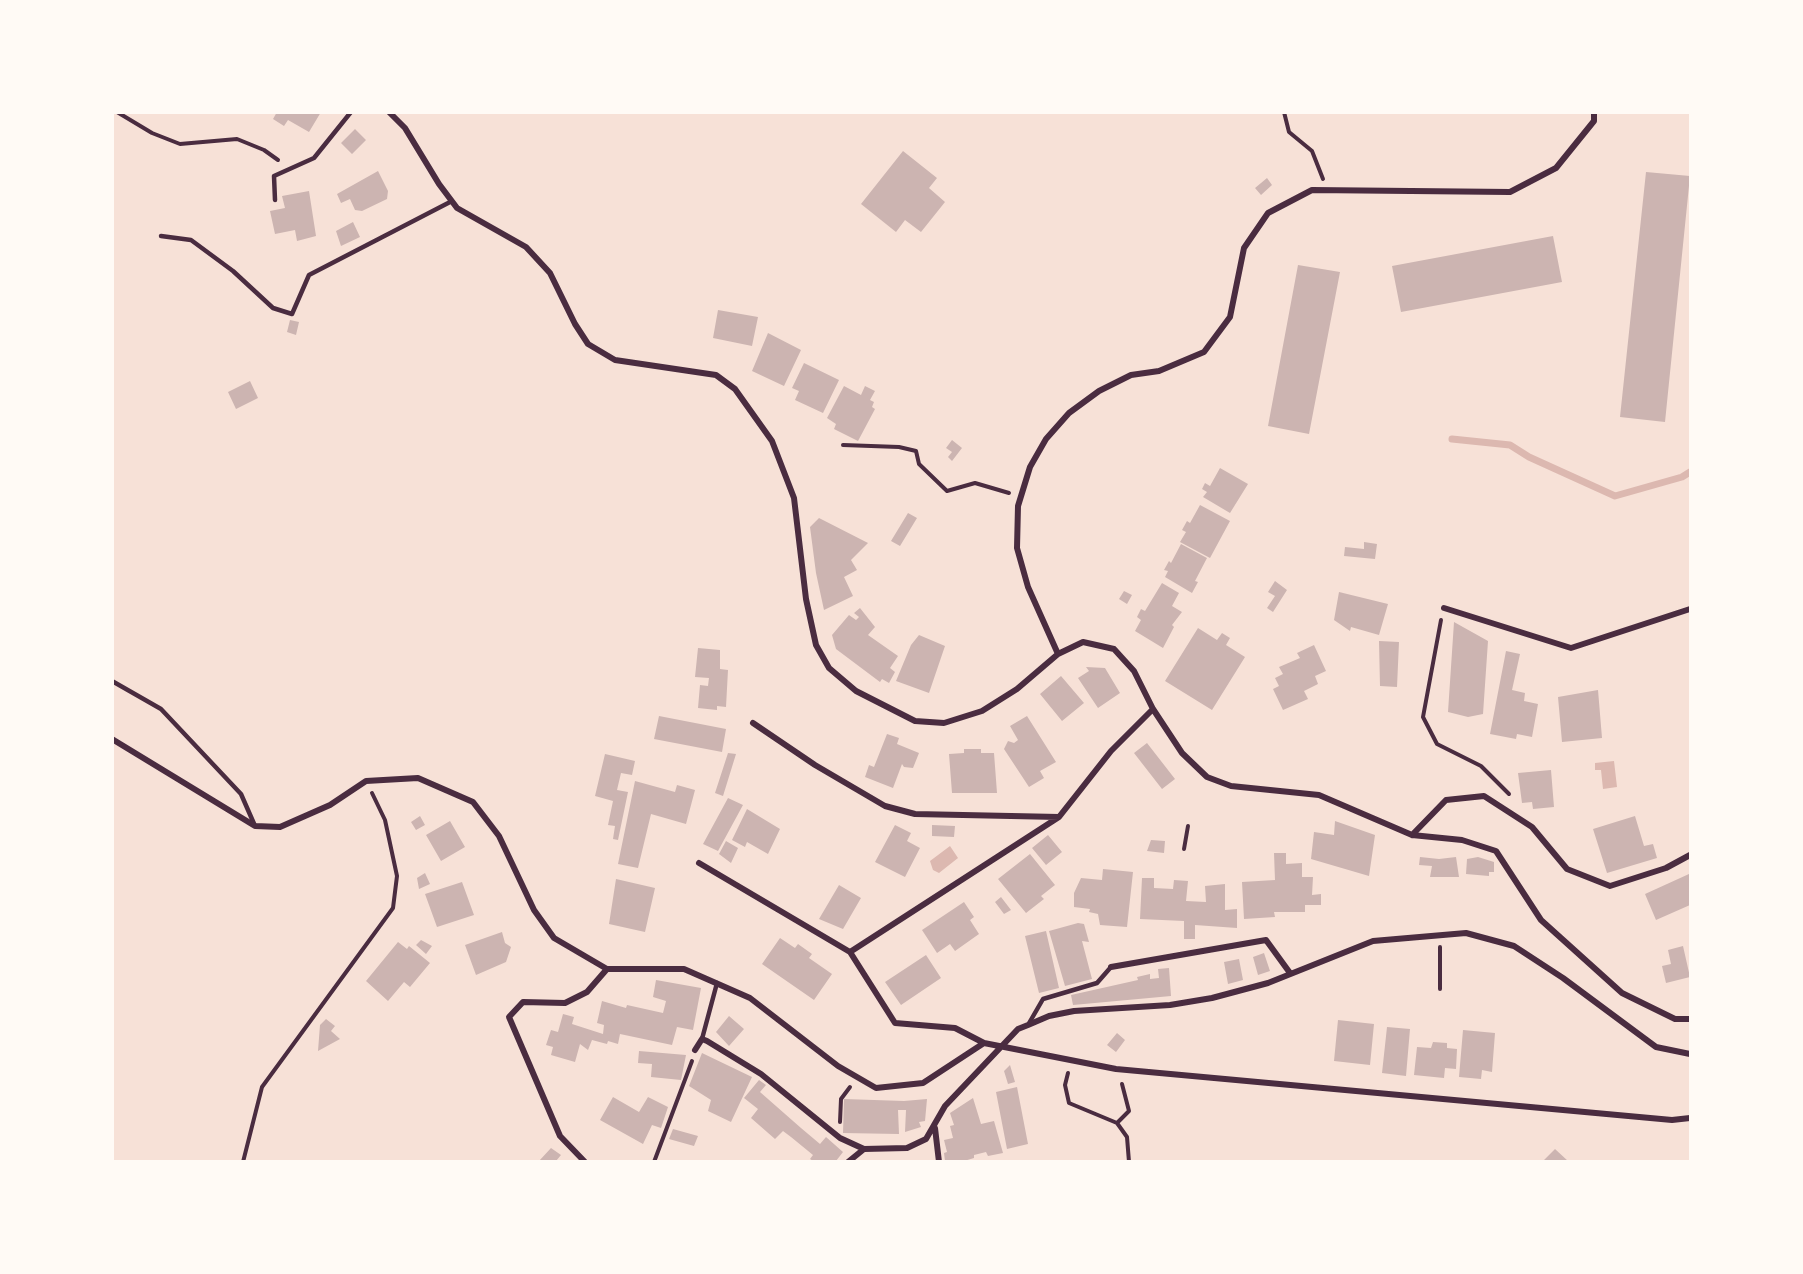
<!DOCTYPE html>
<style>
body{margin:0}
#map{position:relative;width:1803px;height:1274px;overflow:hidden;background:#f7e1d7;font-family:"Roboto Condensed",sans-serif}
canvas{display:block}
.frame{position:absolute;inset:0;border:114px solid #fffaf5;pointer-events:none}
</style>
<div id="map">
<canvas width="1803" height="1274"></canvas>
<div class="frame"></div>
</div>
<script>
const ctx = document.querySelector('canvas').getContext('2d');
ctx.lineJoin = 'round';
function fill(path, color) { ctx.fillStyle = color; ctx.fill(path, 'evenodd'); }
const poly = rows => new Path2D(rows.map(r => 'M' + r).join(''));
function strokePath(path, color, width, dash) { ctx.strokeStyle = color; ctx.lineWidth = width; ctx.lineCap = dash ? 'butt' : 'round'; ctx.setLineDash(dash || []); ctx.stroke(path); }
const water = poly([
 [1614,761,1617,787,1603,789,1601,770,1595,770,1595,763],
 [950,846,958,858,939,873,933,870,930,861]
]);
const stream = poly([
 [1452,439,1510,445,1529,457,1615,496,1682,477,1690,472]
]);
const building = poly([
 [277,112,321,112,309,132,288,120,284,126,273,119],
 [355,129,366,140,352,154,341,143],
 [903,151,937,178,929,188,945,202,921,232,905,220,896,232,861,204],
 [378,171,388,191,387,199,362,211,355,210,350,199,341,203,337,194],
 [1646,172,1690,176,1665,422,1620,417],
 [1267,178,1272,185,1261,195,1255,188],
 [309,191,316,236,297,241,295,230,275,234,270,211,285,208,282,196],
 [353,222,360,237,341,246,336,231],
 [1553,236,1562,282,1401,312,1392,266],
 [1298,265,1340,272,1309,434,1268,426],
 [718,310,758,317,752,346,713,338],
 [290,320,299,322,296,335,287,332],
 [768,333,801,350,784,386,752,371],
 [804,363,839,380,823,413,795,400,799,391,792,388],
 [250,381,258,398,236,409,228,392],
 [844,386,861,395,865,386,875,391,870,400,874,402,872,407,875,409,858,441,834,429,836,424,827,418],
 [952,440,962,448,952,461,948,457,952,452,946,448],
 [1220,468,1248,484,1230,513,1203,497,1207,492,1202,489,1205,483,1210,486],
 [1200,505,1230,521,1210,558,1180,542,1186,532,1182,530,1187,521,1190,523],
 [908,513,917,518,900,546,891,541],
 [819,518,868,543,851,560,857,570,844,577,853,596,824,610,816,573,810,527],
 [1364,542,1377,544,1375,559,1344,556,1345,547,1364,549],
 [1181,544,1207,558,1195,581,1198,582,1192,593,1165,577,1168,571,1164,570,1169,561,1171,563],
 [1275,581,1287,590,1273,612,1267,608,1275,596,1268,592],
 [1162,583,1179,593,1172,606,1182,612,1172,625,1174,627,1163,648,1135,631,1141,620,1137,617,1141,609,1145,611],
 [1124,591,1132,595,1127,604,1119,599],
 [1339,592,1388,604,1379,635,1351,627,1350,631,1334,620],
 [860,608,875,627,868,635,898,656,890,668,895,672,889,683,882,679,880,682,836,649,832,635,849,615,856,620,859,617,854,613],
 [1454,622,1488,641,1483,714,1468,717,1448,712],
 [1198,628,1217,640,1222,633,1230,638,1226,645,1245,657,1212,710,1165,681],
 [919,635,945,646,929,693,896,681,911,645],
 [1379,641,1399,642,1397,687,1380,686],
 [1314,645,1326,671,1315,676,1318,684,1304,691,1308,699,1283,710,1273,689,1279,686,1275,678,1283,674,1279,667,1300,658,1297,653],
 [698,648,720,650,720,669,728,670,726,707,717,706,717,710,698,708,700,685,708,686,709,678,695,677],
 [1506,651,1520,654,1512,690,1525,693,1524,701,1538,704,1532,737,1517,734,1516,739,1490,734],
 [1086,667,1105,668,1120,693,1098,708,1078,678,1089,671],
 [1061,676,1084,703,1062,721,1040,694],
 [1598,690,1602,738,1562,742,1558,697],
 [659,716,726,729,722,752,654,739],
 [1027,716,1056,762,1040,771,1044,778,1029,787,1004,749,1008,741,1014,743,1018,740,1010,726],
 [887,734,899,738,897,744,919,753,913,768,904,767,902,764,893,788,865,777,869,765,874,767],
 [1147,743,1175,779,1162,789,1134,753],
 [964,749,981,749,981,753,994,753,997,793,952,793,949,754,964,753],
 [728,753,736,754,723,796,715,793],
 [605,754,635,761,632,775,621,773,617,790,628,792,618,840,613,839,615,826,608,825,613,801,595,796],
 [1551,770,1554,807,1533,809,1532,802,1522,803,1518,773],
 [635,781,675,792,677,785,695,790,686,824,651,814,638,868,618,864],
 [728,798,743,805,718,851,703,844],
 [747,809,780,829,768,854,747,842,745,847,732,840],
 [420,816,425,825,416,830,411,822],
 [1635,816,1644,846,1653,844,1657,858,1607,873,1593,829],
 [450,821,465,847,441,861,426,835],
 [1335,821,1375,835,1369,876,1311,859,1314,832,1334,835],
 [895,825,911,833,907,841,920,848,905,877,875,862],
 [932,825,955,826,954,837,932,836],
 [1048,835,1062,852,1046,865,1032,848],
 [1151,840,1165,841,1164,853,1147,851],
 [726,841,738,848,731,863,719,854],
 [1274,853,1286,853,1286,864,1302,863,1302,877,1313,877,1312,895,1321,894,1321,905,1305,905,1305,912,1274,912,1275,917,1244,919,1242,882,1275,880],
 [1030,854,1055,885,1041,896,1044,899,1026,913,998,879],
 [1420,857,1439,859,1456,857,1459,877,1430,877,1432,866,1419,865],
 [1478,857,1494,862,1494,872,1489,872,1489,876,1466,874,1467,859],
 [1103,869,1133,872,1127,927,1100,925,1098,914,1089,912,1090,909,1074,907,1074,893,1081,878,1102,880],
 [425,873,430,884,419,889,417,878],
 [1689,874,1690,905,1656,920,1645,894],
 [1142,878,1154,878,1154,888,1173,889,1174,880,1188,881,1186,901,1206,902,1205,886,1225,884,1225,910,1237,909,1237,928,1195,925,1195,939,1184,939,1184,921,1140,919],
 [616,879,655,888,645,932,609,924],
 [462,882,474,915,437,927,425,894],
 [839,885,861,898,843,929,819,919],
 [1001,897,1011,910,1004,914,995,902],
 [964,902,974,917,970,920,979,934,955,951,950,944,937,953,922,930],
 [1078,923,1084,924,1089,942,1082,941,1092,979,1065,986,1049,931],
 [1046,931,1059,988,1039,993,1025,936],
 [502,932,505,943,511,947,506,962,476,975,465,945],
 [780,938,795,948,798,944,812,954,809,958,832,974,814,1000,762,964],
 [421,940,432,946,426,954,416,945],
 [398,942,407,949,409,946,430,963,410,987,404,982,388,1001,366,981],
 [1683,946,1690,977,1666,983,1662,966,1671,964,1668,950],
 [1264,953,1270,971,1258,975,1253,957],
 [926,955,941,978,901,1005,885,982],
 [1239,959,1243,980,1228,984,1224,962],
 [1169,968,1171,996,1073,1005,1071,995,1138,980,1137,977,1150,974,1150,979,1159,978,1158,969],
 [656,980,701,988,693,1030,677,1027,672,1045,620,1034,618,1044,608,1041,607,1044,592,1040,588,1050,580,1044,575,1062,551,1055,553,1047,546,1045,551,1030,558,1032,563,1014,574,1017,572,1024,603,1034,604,1025,597,1023,602,1001,626,1008,627,1005,663,1013,666,1001,653,997],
 [729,1016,744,1029,729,1046,716,1032],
 [326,1019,335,1026,331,1031,340,1039,318,1051,320,1025],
 [1338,1020,1374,1024,1370,1065,1334,1061],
 [1387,1027,1410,1029,1406,1076,1382,1073],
 [1463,1030,1495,1033,1492,1072,1482,1070,1481,1079,1459,1077],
 [1117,1033,1125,1040,1116,1052,1107,1045],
 [1433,1042,1447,1043,1447,1048,1457,1049,1456,1069,1445,1068,1444,1078,1414,1075,1417,1047,1431,1048],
 [639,1051,686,1055,681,1080,651,1077,652,1064,638,1063],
 [702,1053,752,1077,731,1122,708,1111,711,1100,689,1086],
 [1010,1065,1015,1082,1008,1084,1004,1071],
 [759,1080,766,1085,760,1092,801,1128,820,1144,826,1137,843,1152,836,1161,813,1161,810,1159,813,1155,791,1137,783,1131,775,1139,751,1118,758,1109,744,1098],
 [1017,1087,1028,1144,1007,1149,996,1092],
 [613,1097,639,1112,648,1097,668,1107,661,1128,652,1125,643,1144,600,1120],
 [973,1098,981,1124,994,1121,1003,1153,988,1156,986,1152,974,1155,974,1158,964,1161,945,1161,944,1153,947,1152,944,1140,953,1138,950,1126,954,1125,950,1113],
 [844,1099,904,1101,927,1099,925,1121,919,1122,921,1127,905,1132,906,1110,898,1110,899,1134,843,1133],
 [673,1129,698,1136,694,1146,669,1139],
 [551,1148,561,1155,556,1161,539,1161],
 [1555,1149,1568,1161,1543,1161]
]);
const path = poly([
 [117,112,152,133,180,144,237,139,264,150,278,160],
 [1284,112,1289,132,1312,151,1323,179],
 [843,445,899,447,916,451,919,464,947,491,975,483,1009,493],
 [1441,620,1423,717,1437,744,1481,766,1509,794],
 [1184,849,1188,826],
 [1440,989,1440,947],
 [1068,1073,1065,1085,1069,1103,1117,1123,1127,1137,1129,1162],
 [840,1122,841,1099,850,1087],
 [1117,1123,1129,1111,1122,1084],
 [243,1162,262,1087,393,908,397,876,385,820,372,793],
 [654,1162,692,1061]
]);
const service = poly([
 [275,200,274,176,314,158,351,112],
 [161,236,191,240,233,271,273,308,292,314,309,275,452,201],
 [112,681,161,709,241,794,255,826],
 [1028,1025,1043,999,1097,983,1111,967],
 [702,1039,717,983]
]);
const minor = poly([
 [389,112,405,128,439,184,457,208,526,247,550,273,575,324,588,344,615,360,716,375,735,389,772,441,794,498,806,599,816,645,829,668,856,691,915,721,944,723,982,711,1017,689,1058,654,1083,642,1114,649,1134,671,1153,709,1182,753,1207,777,1231,786,1319,795,1412,835,1462,840,1496,851,1541,920,1622,993,1675,1019,1690,1019],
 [1444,608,1571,648,1690,609],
 [1058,654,1028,587,1017,548,1018,506,1030,467,1046,439,1069,413,1099,391,1131,375,1159,371,1204,352,1230,317,1244,248,1268,213,1312,190,1510,192,1556,168,1594,121,1594,112],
 [753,723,815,765,885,806,915,814,1059,817,1111,751,1153,709],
 [112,739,255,826,280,827,330,805,366,781,418,778,473,802,499,836,534,910,554,938,607,969,684,969,750,998,838,1066,876,1088,923,1083,984,1043,1116,1069,1672,1120,1690,1118],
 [1412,835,1446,800,1484,796,1532,827,1567,869,1610,886,1666,868,1690,855],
 [699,863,850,952,1059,817],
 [850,952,895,1023,955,1028,984,1043],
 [1111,967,1266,940,1290,973],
 [695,1050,702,1039,707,1041,761,1074,840,1138,864,1149],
 [935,1128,939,1162],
 [585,1162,560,1136,509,1017,523,1002,565,1003,587,992,607,969],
 [848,1162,864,1149,907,1148,926,1139,945,1106,1018,1029,1028,1025,1049,1016,1074,1011,1170,1005,1212,998,1268,983,1373,941,1466,933,1514,946,1563,978,1656,1047,1690,1054]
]);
fill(water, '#dcb8b0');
strokePath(stream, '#dcb8b0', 7);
fill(building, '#ccb4b1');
strokePath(path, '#4a2c40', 4);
strokePath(service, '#4a2c40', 4.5);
strokePath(minor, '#4a2c40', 6);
</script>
